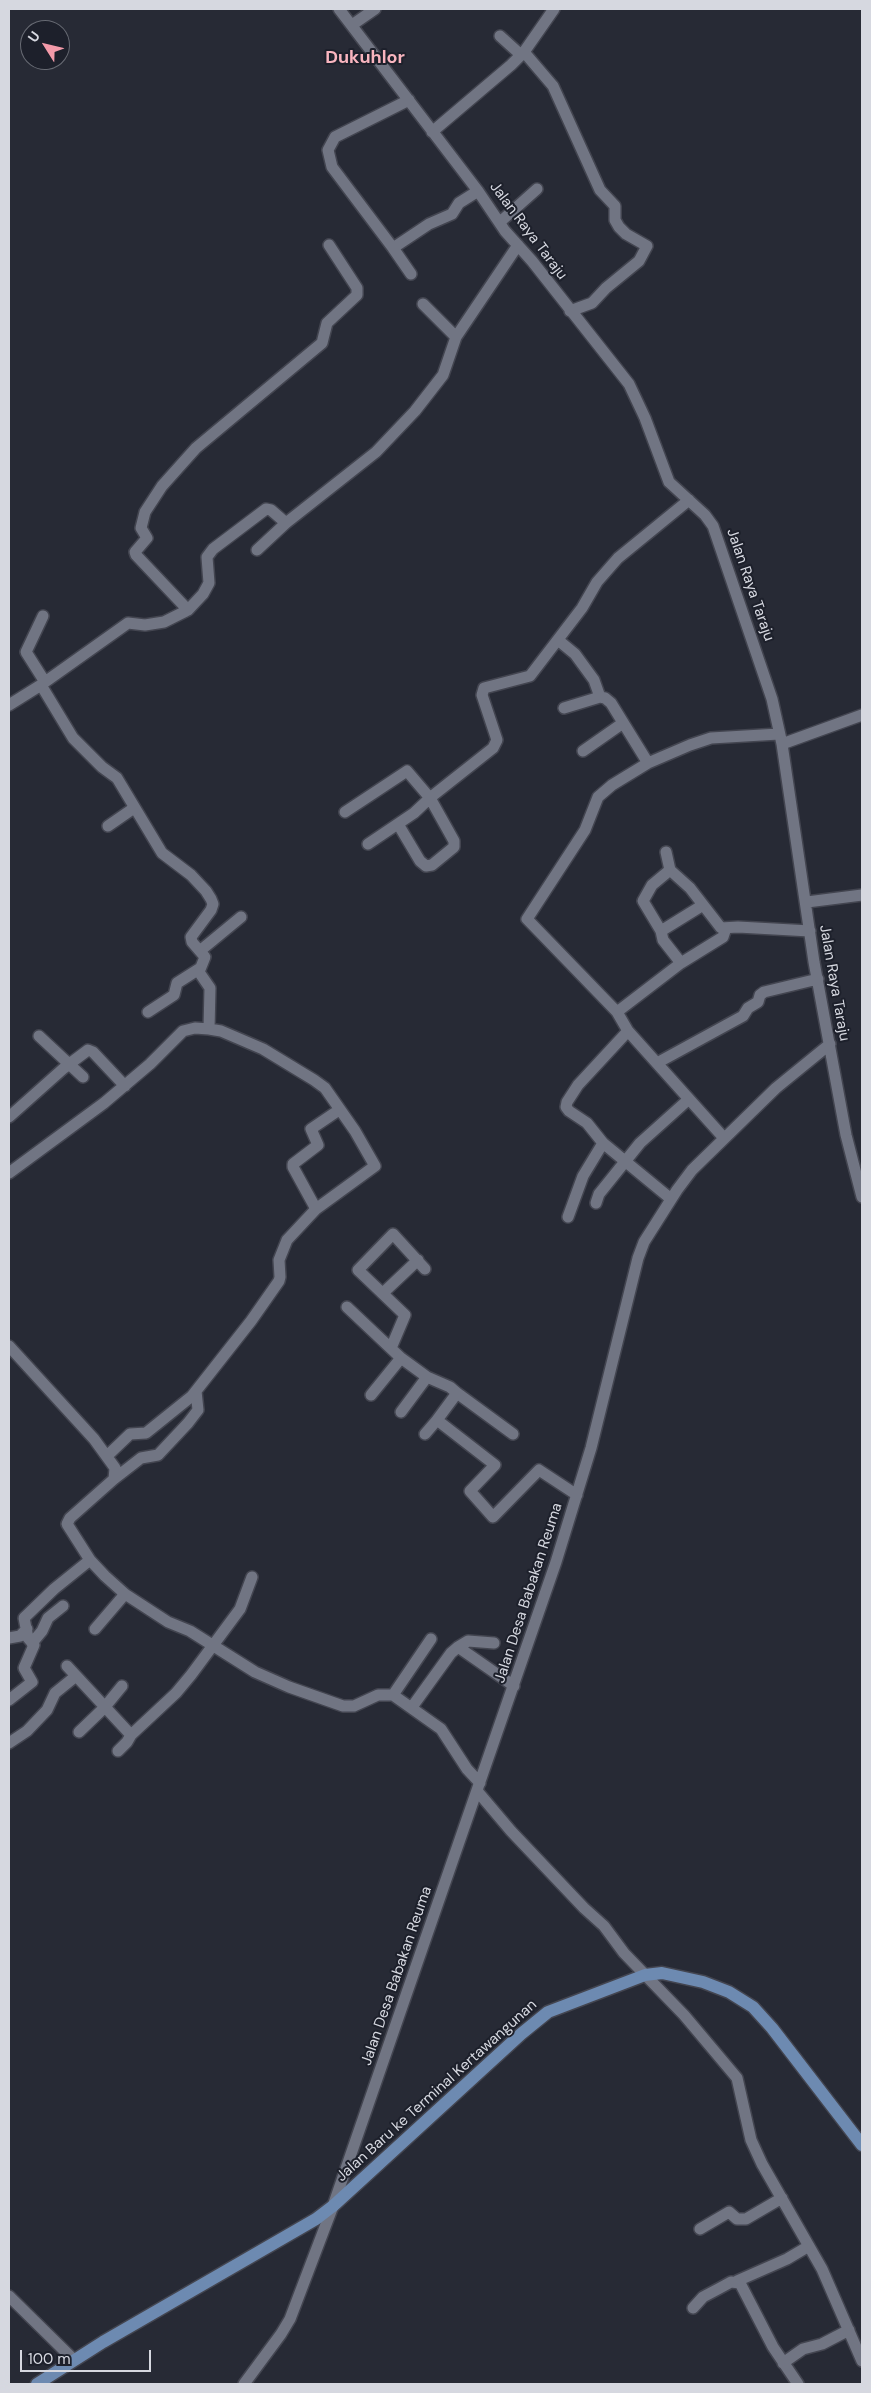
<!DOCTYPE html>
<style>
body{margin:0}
#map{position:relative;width:871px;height:2393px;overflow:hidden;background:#272a35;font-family:"DM Sans",sans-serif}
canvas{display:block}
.frame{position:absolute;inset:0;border:10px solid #d6d8e0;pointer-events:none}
.north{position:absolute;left:20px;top:20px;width:50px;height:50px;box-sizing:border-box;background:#1d202b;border:1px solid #676a73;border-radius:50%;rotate:306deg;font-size:14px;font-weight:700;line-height:20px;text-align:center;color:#d6d8e0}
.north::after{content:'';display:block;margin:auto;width:18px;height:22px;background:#f39aa9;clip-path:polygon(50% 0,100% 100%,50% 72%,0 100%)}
.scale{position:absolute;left:20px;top:2350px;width:131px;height:22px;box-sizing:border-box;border:2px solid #d6d8e0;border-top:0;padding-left:6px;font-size:15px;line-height:18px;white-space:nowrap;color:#d6d8e0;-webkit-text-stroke:4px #1d202b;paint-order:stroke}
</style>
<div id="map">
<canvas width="871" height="2393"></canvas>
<div class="frame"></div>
<div class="north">U</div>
<div class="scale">100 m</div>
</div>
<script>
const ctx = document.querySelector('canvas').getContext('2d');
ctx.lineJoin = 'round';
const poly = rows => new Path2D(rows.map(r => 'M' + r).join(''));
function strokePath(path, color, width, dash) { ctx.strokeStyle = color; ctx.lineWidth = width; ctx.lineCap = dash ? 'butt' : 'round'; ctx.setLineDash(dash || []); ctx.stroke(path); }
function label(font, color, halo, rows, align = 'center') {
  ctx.font = font + ' "DM Sans",sans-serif'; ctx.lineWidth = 4; ctx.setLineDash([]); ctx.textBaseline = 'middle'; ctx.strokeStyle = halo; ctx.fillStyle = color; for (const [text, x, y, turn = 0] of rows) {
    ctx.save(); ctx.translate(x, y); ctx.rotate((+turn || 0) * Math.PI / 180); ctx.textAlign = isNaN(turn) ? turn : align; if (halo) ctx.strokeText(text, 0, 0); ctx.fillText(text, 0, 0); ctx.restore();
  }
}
const minor = poly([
 [339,9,478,191,505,231,532,261,629,384,645,418,669,482,705,515,713,526,772,699,782,744,814,962,846,1135,862,1197],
 [352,25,375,9],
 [500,36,521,55],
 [524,52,553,86,600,190,615,206,615,220,619,227,626,234,647,246,639,261,606,288,592,303,570,311],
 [432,132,511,65,524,52,554,9],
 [500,222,537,189],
 [393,248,332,167,328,150,335,137,409,100],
 [411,274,393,248,429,224,452,214,459,203,478,191],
 [423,304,456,337],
 [257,550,286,523],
 [188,610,136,555,135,552,147,538,141,528,145,512,162,486,196,448,322,343,327,323,357,295,357,288,329,245],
 [43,616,26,652,45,682,128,623,145,625,164,622,188,610,203,594,209,583,207,557,213,549,266,509,271,510,286,523,376,452,415,411,443,375,456,337,518,245],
 [558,640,575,654,594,680,600,697],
 [45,682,41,685,73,738,102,767,117,778,162,853,191,875,206,891,211,899,213,904,211,910,191,937,192,942,205,957,199,972,210,988,209,1029],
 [9,705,41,685],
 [564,708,600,697,605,698,611,703,648,763],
 [782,744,862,715],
 [583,751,623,723],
 [345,812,407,771,430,798,454,841,454,847,432,865,426,866,420,861,398,824],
 [108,826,134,808],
 [368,844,414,813,431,797,493,748,497,740,482,695,484,688,530,676,582,608,597,582,618,558,689,500],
 [666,852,670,870,690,888,721,928,738,927,810,931],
 [670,870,652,885,643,901,661,931,663,940,681,963],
 [807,902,862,895],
 [661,931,703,905],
 [201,950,241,917],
 [148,1012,174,995,177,983,199,969],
 [617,1012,681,963,723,937,726,928],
 [39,1036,83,1077],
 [657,1063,743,1016,748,1008,758,1002,760,995,764,992,818,979],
 [9,1117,64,1068,88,1050,93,1052,125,1086],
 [724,1138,628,1031,617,1012,527,919,585,830,598,797,612,785,648,763,690,745,711,738,779,734],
 [603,1143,587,1123,569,1111,566,1107,567,1102,578,1085,628,1031],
 [9,1173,104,1103,150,1064,183,1031,195,1028,209,1029,221,1031,263,1049,314,1080,325,1088,355,1131,375,1166,316,1209],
 [596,1203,599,1194,640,1143,689,1099],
 [568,1217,583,1176,603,1143,671,1199],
 [383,1293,418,1260],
 [347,1307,401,1358,427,1377,450,1387,457,1393,437,1420,495,1465,470,1491,493,1517,539,1470,577,1495],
 [9,1346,94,1439,115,1468,114,1479,70,1518,67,1524,90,1560,105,1576,125,1594,168,1622,190,1631,255,1672,289,1687,343,1706,354,1706,378,1695,393,1695,441,1729,467,1769,480,1783],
 [391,1348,405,1315,358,1270,393,1234,425,1269],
 [457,1393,513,1434],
 [371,1395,401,1358],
 [401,1412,427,1377],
 [425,1434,437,1420],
 [107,1456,130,1434,146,1433,192,1396,251,1321,279,1281,280,1277,279,1260,287,1240,316,1209,293,1167,293,1164,318,1145,311,1129,339,1110],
 [114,1479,141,1458,158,1455,188,1423,198,1410,196,1391],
 [95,1629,125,1594],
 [9,1638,20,1636,27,1629],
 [32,1643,42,1631,48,1618,63,1606],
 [458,1647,514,1686],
 [67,1666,131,1735,176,1693,191,1675,240,1609,252,1577],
 [393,1695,431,1639],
 [9,1700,32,1682,24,1668,34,1645,28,1638,24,1618,54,1589,90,1560],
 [412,1707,451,1653,458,1647,468,1641,494,1643],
 [79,1732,104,1708,122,1686],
 [9,1743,27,1731,47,1710,55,1693,76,1676],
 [118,1751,127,1742,131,1735],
 [478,1792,511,1831,584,1908,604,1926,624,1953,684,2015,737,2078,751,2140,762,2164,822,2269,862,2361],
 [700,2229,729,2212,737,2219,746,2219,782,2198],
 [737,2281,787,2259,809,2246],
 [9,2296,74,2360],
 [693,2308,703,2297,720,2288,731,2282,740,2283,773,2347,798,2384],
 [783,2363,803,2349,822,2344,849,2330],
 [244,2384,281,2334,290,2319,333,2206,556,1562,591,1448,638,1258,644,1242,677,1190,692,1170,776,1088,830,1044]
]);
const major = poly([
 [37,2384,103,2342,316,2219,333,2206,521,2034,548,2012,645,1975,662,1973,703,1982,729,1992,753,2007,772,2028,862,2145]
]);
const streetNames = [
 ["Jalan Raya Taraju",528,231,53],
 ["Jalan Raya Taraju",750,585,71],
 ["Jalan Raya Taraju",834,983,80],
 ["Jalan Desa Babakan Reuma",529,1593,-72],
 ["Jalan Desa Babakan Reuma",397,1976,-71],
 ["Jalan Baru ke Terminal Kertawangunan",437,2091,-42]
];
const quarterNames = [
 ["Dukuhlor",365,58]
];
strokePath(minor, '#434550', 14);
strokePath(major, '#434550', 15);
strokePath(minor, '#717583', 11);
strokePath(major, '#6d8ab1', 12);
label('15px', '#d6d8e0', '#1d202b', streetNames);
label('bold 18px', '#f9b5bf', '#1d202b', quarterNames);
</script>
